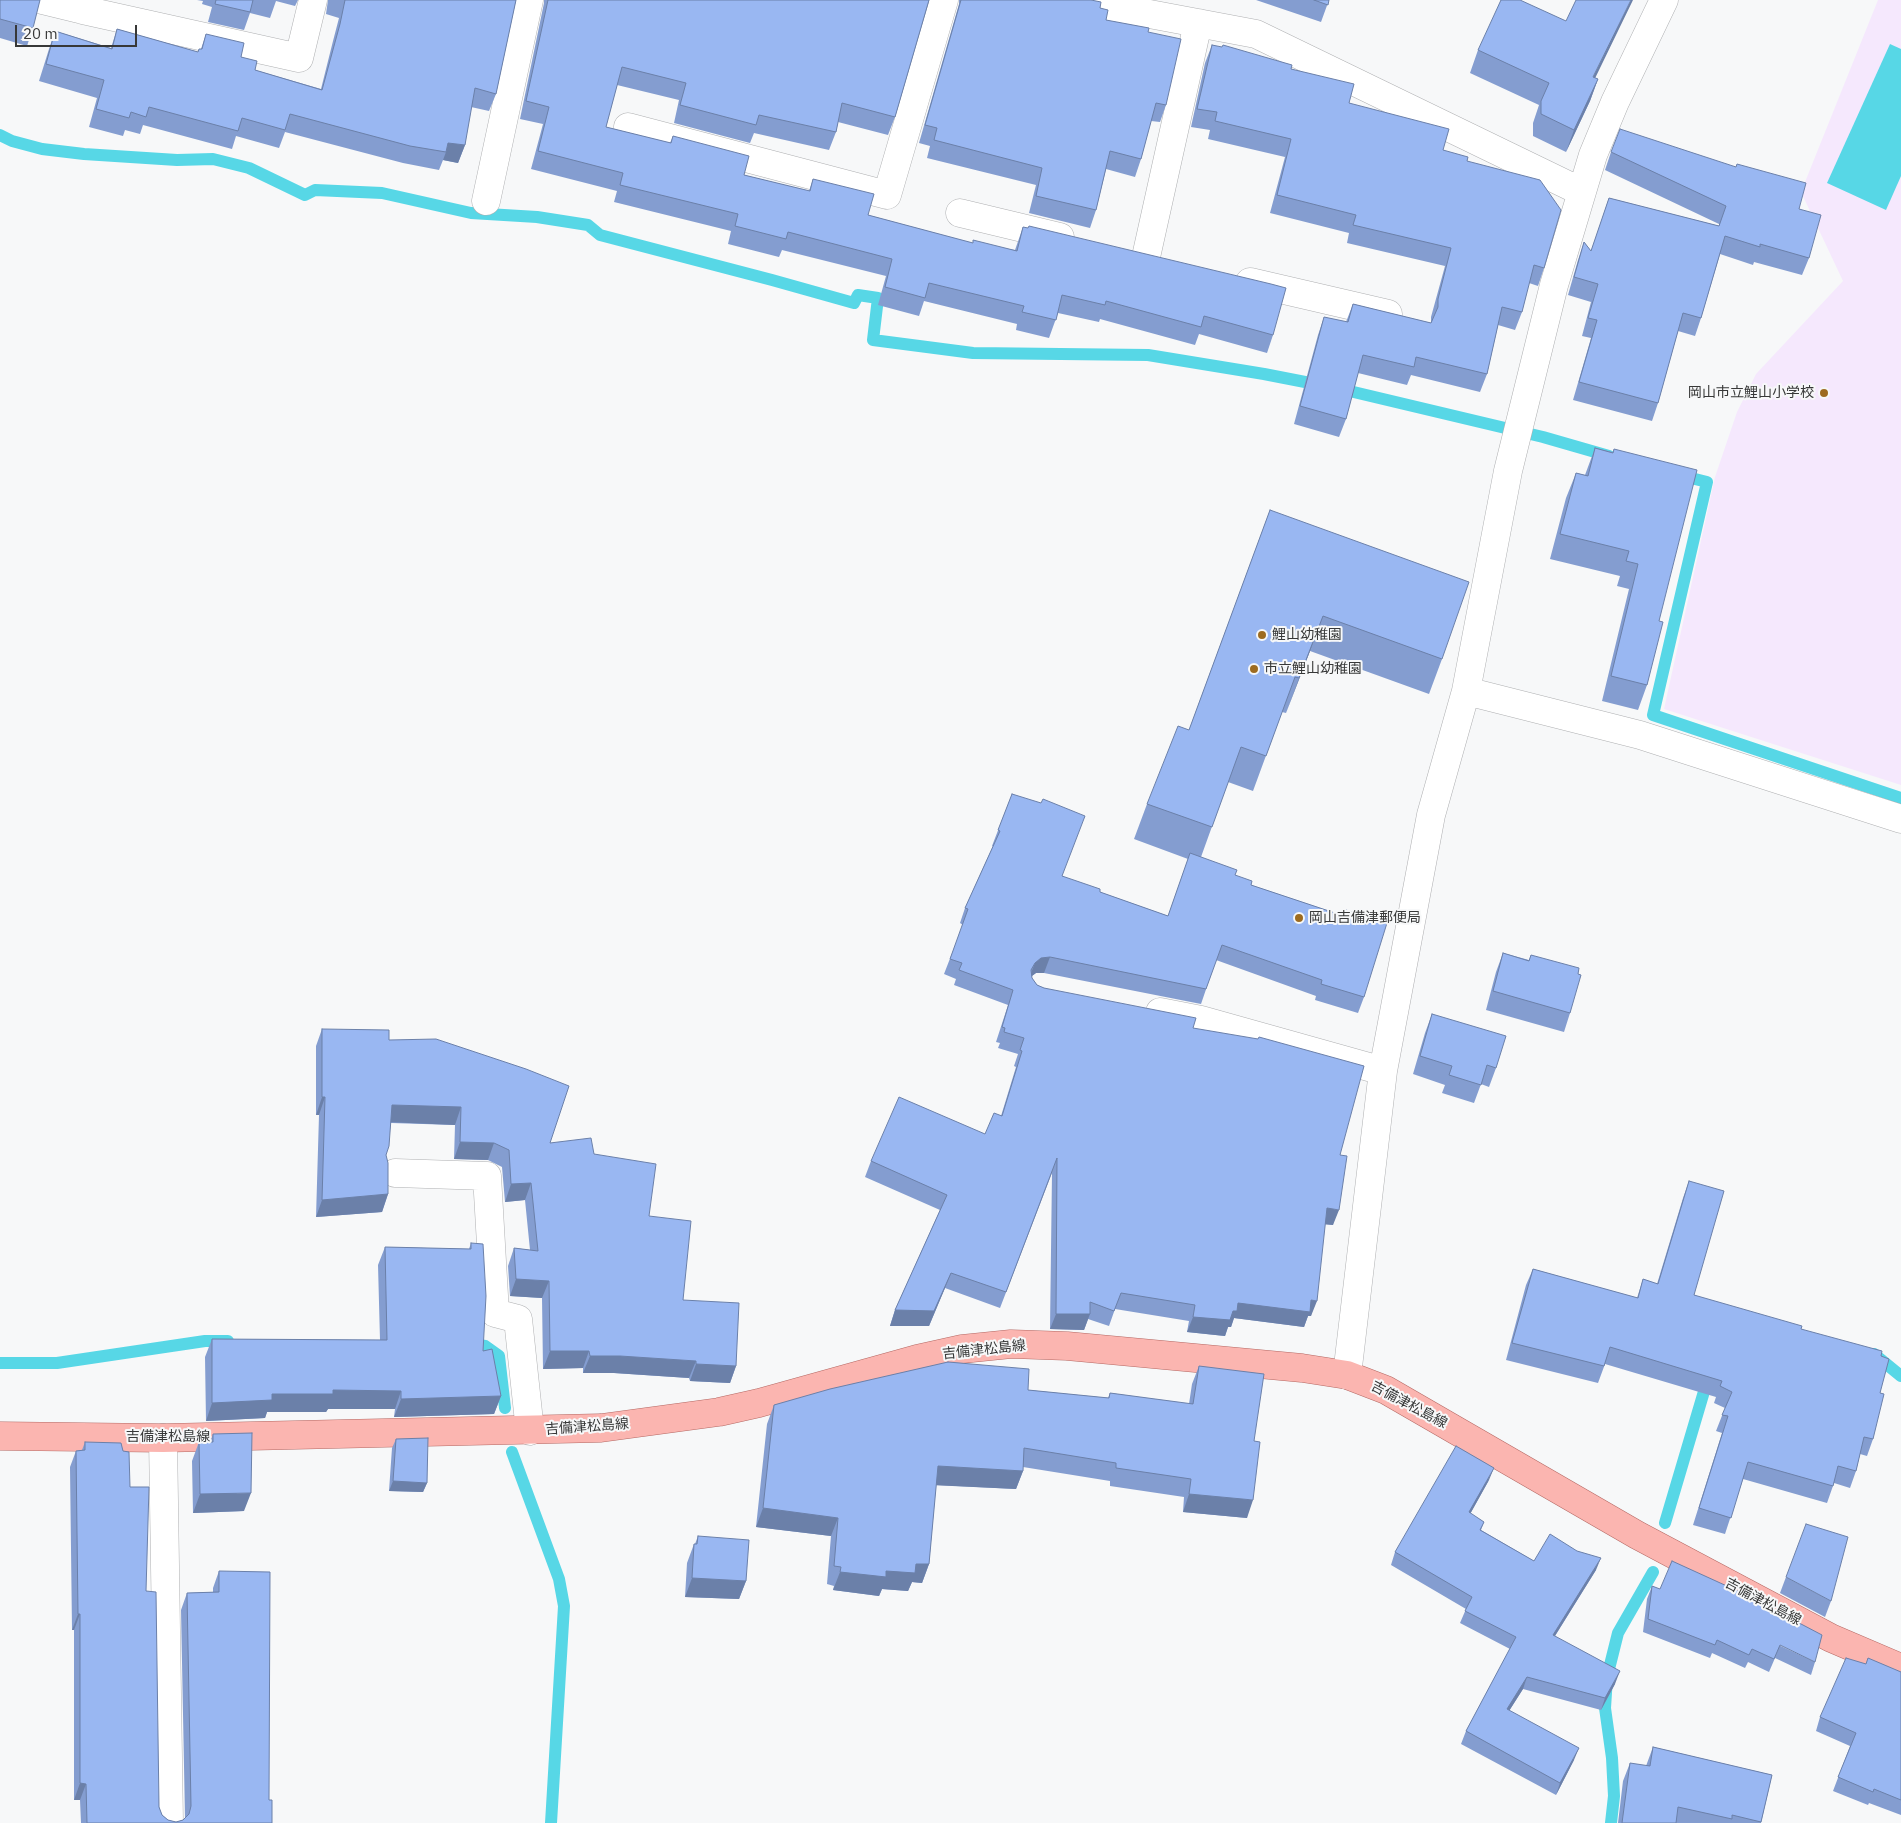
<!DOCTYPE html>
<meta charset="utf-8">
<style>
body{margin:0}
#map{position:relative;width:1901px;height:1823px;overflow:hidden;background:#f7f8f9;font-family:"IBM Plex Sans",sans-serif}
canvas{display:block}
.scale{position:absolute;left:15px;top:25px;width:122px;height:22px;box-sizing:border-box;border:2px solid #373838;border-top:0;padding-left:6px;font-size:15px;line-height:18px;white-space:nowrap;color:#373838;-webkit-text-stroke:4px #f7f8f9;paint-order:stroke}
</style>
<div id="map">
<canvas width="1901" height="1823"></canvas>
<div class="scale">20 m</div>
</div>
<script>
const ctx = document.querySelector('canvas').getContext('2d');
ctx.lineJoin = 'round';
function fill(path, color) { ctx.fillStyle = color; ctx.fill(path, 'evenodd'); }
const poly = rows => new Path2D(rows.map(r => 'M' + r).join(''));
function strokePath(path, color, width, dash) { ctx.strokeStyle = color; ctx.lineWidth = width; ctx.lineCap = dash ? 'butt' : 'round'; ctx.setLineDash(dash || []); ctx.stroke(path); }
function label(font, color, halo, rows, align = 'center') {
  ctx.font = font + ' "IBM Plex Sans","Noto Sans JP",sans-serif'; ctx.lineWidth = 4; ctx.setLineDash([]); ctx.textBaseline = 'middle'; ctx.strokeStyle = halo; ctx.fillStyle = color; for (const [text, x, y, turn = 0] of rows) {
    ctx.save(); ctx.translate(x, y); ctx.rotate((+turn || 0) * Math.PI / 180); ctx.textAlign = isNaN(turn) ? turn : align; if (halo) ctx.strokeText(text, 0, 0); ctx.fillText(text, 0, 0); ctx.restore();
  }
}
const education = poly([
 [1878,0,1901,0,1901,785,1664,709,1715,477,1737,412,1756,374,1843,281,1801,192]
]);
const water = poly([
 [1890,44,1901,49,1901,176,1886,210,1827,183]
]);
const stream = poly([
 [0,135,12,141,42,149,84,154,177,160,213,159,249,168,305,195,315,190,382,193,471,213,537,217,588,225,600,235,772,280,854,303,858,295,878,298,873,340,973,353,1148,355,1264,374,1341,389,1543,437,1609,456],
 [1679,475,1707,482,1653,715,1901,798],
 [468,1343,485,1346,499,1356,505,1408],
 [1874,1354,1901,1376],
 [0,1363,57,1363,205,1341,228,1341],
 [512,1452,559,1579,564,1606,551,1823],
 [1665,1523,1708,1378],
 [1611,1823,1614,1796,1612,1758,1605,1708,1607,1677,1618,1633,1653,1572]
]);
const minor = poly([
 [42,0,83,10],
 [85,0,83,10,299,58,313,0],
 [1075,0,1256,34,1582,192],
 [628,127,887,195,944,0],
 [486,201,529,0],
 [960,213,1060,237],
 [1146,257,1198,23],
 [1250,282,1388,314],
 [1466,691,1640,735,1901,819],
 [1160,1012,1201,1020,1383,1071],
 [395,1173,487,1176,495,1313,518,1319,530,1431],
 [1347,1375,1383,1071,1431,815,1466,691,1508,471,1554,285,1593,155,1615,102,1664,0],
 [163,1438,169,1823]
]);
const major = poly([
 [0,1436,163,1438,601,1428,719,1412,759,1403,917,1359,962,1349,1011,1344,1067,1346,1302,1368,1347,1375,1386,1390,1637,1535,1831,1638,1901,1668]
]);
const wall = poly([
 [0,0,33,28,27,46,0,38],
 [197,0,298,0,295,6,276,1,270,18,250,13,244,30,208,22,212,7,202,4,203,1],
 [328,0,516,0,496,94,489,111,471,107,465,145,458,163,443,160,439,170,403,163,285,132,279,148,236,136,232,149,143,125,140,134,125,130,123,136,89,127,97,98,39,81,49,49,55,31,111,48,117,29,198,52,201,49,206,34,241,57,255,70,321,89,333,41,339,18,326,14],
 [544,0,929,0,895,117,888,135,838,122,836,132,829,150,754,133,750,143,674,123,679,100,617,85,606,127,670,143,673,136,744,175,809,191,813,179,868,215,972,243,1015,250,1023,227,1273,335,1267,353,1199,334,1195,345,1100,319,1099,322,1058,313,1049,338,1016,330,1017,324,924,301,919,316,878,305,886,276,782,250,779,257,728,244,731,231,614,202,617,191,531,169,543,124,520,119,544,3],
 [959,0,1091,0,1100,8,1106,20,1148,32,1166,105,1160,122,1151,121,1141,159,1135,177,1106,169,1096,210,1090,228,1029,213,1036,185,927,158,930,146,919,143,959,4],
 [1256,0,1329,0,1321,22],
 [1212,45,1291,69,1349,103,1443,150,1467,161,1544,268,1538,286,1529,283,1522,312,1515,330,1498,325,1487,374,1480,392,1411,375,1407,385,1358,373,1346,419,1339,437,1294,424,1318,335,1324,317,1346,322,1353,304,1431,323,1431,317,1445,266,1347,243,1349,233,1270,213,1285,157,1208,139,1210,130,1191,127,1205,63],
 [1478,50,1598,79,1590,101,1566,152,1533,136,1533,123,1539,105,1470,73],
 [1611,152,1799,209,1809,258,1802,275,1754,262,1753,265,1720,254,1701,318,1695,336,1678,331,1658,403,1652,421,1573,400,1591,338,1582,336,1591,302,1568,295,1578,260,1584,242,1591,251,1609,198,1719,226,1719,224,1605,170],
 [1595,448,1613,452,1614,449,1659,621,1647,685,1638,710,1602,701,1629,589,1617,586,1620,576,1550,559,1566,498,1576,473,1585,475],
 [1270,510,1442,659,1429,694,1310,651,1286,713,1282,712,1253,791,1228,782,1201,857,1235,875,1251,885,1344,916,1346,910,1364,997,1358,1013,1315,1000,1316,996,1216,960,1201,1004,1044,973,1036,973,1032,976,1032,978,1037,985,1044,988,1193,1028,1340,1155,1333,1225,1325,1224,1311,1316,1308,1316,1304,1327,1234,1318,1231,1327,1228,1327,1225,1336,1187,1332,1189,1321,1115,1309,1109,1326,1088,1319,1084,1330,1050,1329,1052,1173,1000,1308,945,1288,929,1326,890,1326,895,1310,940,1210,865,1177,871,1161,985,1134,1001,1116,1016,1067,1014,1066,1018,1054,998,1048,1000,1043,996,1042,1008,1005,954,985,956,979,944,974,963,925,960,923,965,908,993,846,992,846,1012,794,1062,876,1100,892,1168,916,1188,859,1134,839,1147,804,1189,730],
 [1503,953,1529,960,1531,955,1578,974,1570,1013,1564,1032,1486,1010,1496,972],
 [1432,1014,1496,1068,1489,1087,1481,1084,1474,1103,1442,1093,1445,1085,1413,1074,1425,1033],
 [322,1029,389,1040,550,1143,594,1154,649,1216,683,1300,736,1366,730,1383,690,1381,689,1378,614,1373,583,1373,583,1368,543,1369,542,1298,510,1296,508,1266,514,1248,530,1250,525,1200,505,1202,502,1167,488,1160,454,1159,455,1125,391,1123,386,1155,388,1194,382,1212,316,1217,319,1115,316,1115,316,1046],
 [1689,1181,1694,1295,1881,1356,1880,1393,1873,1439,1867,1456,1860,1454,1856,1471,1850,1488,1834,1483,1827,1503,1743,1479,1725,1534,1693,1525,1722,1433,1716,1431,1725,1408,1714,1403,1716,1397,1605,1364,1598,1383,1506,1360,1526,1285,1533,1269,1637,1298,1643,1279,1657,1284,1683,1198],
 [471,1243,483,1351,501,1396,494,1414,394,1417,395,1409,328,1409,326,1412,267,1412,265,1418,206,1421,205,1357,212,1339,380,1340,378,1265,385,1247,469,1249],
 [1199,1366,1254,1441,1247,1518,1183,1512,1184,1497,1110,1486,1110,1481,1023,1467,1023,1471,1016,1489,936,1485,929,1564,922,1583,912,1582,908,1591,882,1589,879,1596,833,1590,834,1586,827,1584,831,1536,756,1527,767,1424,774,1405,1028,1390,1108,1398,1110,1393,1189,1404,1192,1384],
 [213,1434,244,1511,193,1513,192,1461,199,1442,210,1442],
 [396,1439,427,1483,423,1492,389,1491,392,1448],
 [85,1442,130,1487,146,1591,159,1807,162,1815,168,1820,176,1822,183,1820,185,1818,181,1610,187,1593,213,1592,213,1588,219,1571,269,1800,272,1823,81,1823,80,1800,74,1800,74,1630,72,1630,70,1467,76,1451,82,1450],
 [1489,1480,1470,1514,1484,1522,1481,1530,1534,1561,1596,1570,1555,1636,1615,1684,1601,1710,1523,1689,1509,1711,1574,1760,1556,1795,1461,1744,1466,1731,1510,1649,1460,1623,1466,1609,1391,1565,1395,1552],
 [698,1536,746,1581,739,1599,685,1597,687,1563,694,1544,695,1544],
 [1786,1577,1831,1601,1825,1617,1780,1593],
 [1652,1586,1815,1662,1811,1675,1775,1658,1769,1672,1748,1662,1745,1668,1712,1653,1710,1658,1643,1632,1647,1599],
 [1865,1664,1901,1672,1901,1815,1869,1803,1868,1805,1833,1791,1850,1746,1816,1731,1820,1717],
 [1653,1747,1772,1775,1761,1823,1618,1823,1623,1781,1630,1763,1646,1766]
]);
const shadedWall = poly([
 [1631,0,1633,0,1585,99,1593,77],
 [1598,79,1590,101,1566,152,1574,130],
 [448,143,465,145,458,163,443,160,446,152],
 [1323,616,1310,651,1286,713,1299,678],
 [1050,957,1044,973,1036,973,1029,978,1035,963,1041,958],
 [322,1097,325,1097,319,1115,316,1115],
 [392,1105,461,1107,455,1125,386,1122],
 [460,1142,494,1143,488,1160,454,1159],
 [531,1183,525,1200,505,1202,511,1184],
 [388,1194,382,1212,316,1217,322,1200],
 [1327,1208,1339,1210,1333,1225,1321,1224],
 [951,1273,945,1288,929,1326,890,1326,895,1310],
 [516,1279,549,1281,542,1298,510,1296],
 [1311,1300,1317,1301,1311,1316,1308,1316,1304,1327,1234,1318,1231,1327,1228,1327,1225,1336,1187,1332,1193,1317,1233,1311,1238,1303],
 [1056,1314,1090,1314,1084,1330,1050,1329],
 [550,1351,589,1351,583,1368,543,1369],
 [590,1356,620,1356,696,1361,689,1378,614,1373,583,1373],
 [696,1364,736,1366,730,1383,690,1381],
 [333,1390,401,1391,395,1409,328,1409,326,1412,267,1412,265,1418,206,1421,212,1403,272,1394],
 [501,1396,494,1414,394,1417,401,1399],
 [938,1466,1023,1471,1016,1489,931,1485],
 [1494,1468,1489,1480,1464,1525,1469,1512],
 [393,1481,427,1483,423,1492,389,1491],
 [251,1493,244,1511,193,1513,200,1494],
 [1189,1494,1253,1500,1247,1518,1183,1512],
 [763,1508,838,1518,831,1536,756,1527],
 [1601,1558,1596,1570,1548,1647,1553,1635],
 [916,1564,929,1564,922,1583,912,1582,908,1591,882,1589,879,1596,833,1590,840,1572,886,1571],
 [692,1578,746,1581,739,1599,685,1597],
 [78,1614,80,1614,74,1630,72,1630],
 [1620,1671,1615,1684,1601,1710,1605,1698],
 [1527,1677,1523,1689,1502,1722,1507,1709],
 [1579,1748,1574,1760,1556,1795,1560,1783],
 [80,1783,86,1784,80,1800,74,1800]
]);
const building = poly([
 [0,0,40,0,33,28,0,19,0,0],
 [216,0,253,0,250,12,215,4,216,0],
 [345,0,516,0,496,94,475,88,465,145,448,143,446,152,410,146,290,114,285,130,242,118,238,131,149,107,146,117,131,112,129,118,96,109,104,80,46,64,55,31,112,49,117,29,198,52,199,49,202,49,206,34,244,43,241,57,257,61,255,70,322,90,340,24,345,0],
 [548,0,929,0,895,117,842,103,836,132,759,115,756,125,680,105,686,83,622,67,606,127,671,143,673,136,749,156,744,175,810,191,813,179,874,194,868,215,973,243,973,240,1017,251,1023,227,1028,228,1029,226,1271,284,1286,288,1273,335,1204,316,1201,327,1106,301,1105,305,1062,295,1056,320,1022,312,1024,306,929,283,925,298,885,287,892,259,788,232,786,239,735,226,738,214,620,185,623,173,538,151,549,107,526,101,548,0],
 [961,0,1091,0,1101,2,1100,8,1108,10,1106,20,1149,28,1148,32,1181,39,1166,105,1156,103,1141,159,1110,151,1096,210,1036,196,1042,168,934,140,937,128,925,125,961,0],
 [1314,0,1329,0,1328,5,1314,0],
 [1501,0,1520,0,1566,21,1576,0,1631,0,1593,77,1598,79,1574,130,1541,114,1541,101,1549,83,1478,50,1501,0],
 [1212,45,1222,47,1223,45,1292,65,1291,69,1354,84,1349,103,1449,129,1443,150,1468,157,1467,161,1540,180,1561,210,1544,268,1534,265,1522,312,1502,307,1487,374,1416,357,1414,367,1363,355,1346,419,1300,406,1324,317,1348,322,1353,304,1431,323,1438,307,1438,299,1451,248,1353,225,1356,215,1277,195,1291,139,1215,121,1217,112,1197,109,1212,45],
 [1620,129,1736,167,1737,164,1806,183,1799,209,1821,215,1809,258,1760,244,1760,247,1725,236,1701,318,1683,313,1658,403,1579,382,1597,320,1588,318,1598,284,1574,277,1584,242,1591,251,1609,198,1719,226,1726,206,1611,152,1620,129],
 [1595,448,1613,453,1614,449,1697,470,1659,621,1663,622,1647,685,1611,676,1638,564,1626,561,1629,551,1560,534,1576,473,1588,476,1595,448],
 [1270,510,1469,582,1442,659,1323,616,1299,678,1295,677,1266,756,1241,747,1212,827,1147,804,1178,726,1189,730,1270,510],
 [1012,794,1041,803,1043,799,1085,816,1062,876,1100,889,1100,892,1168,916,1190,853,1237,870,1235,875,1252,881,1251,885,1344,916,1346,910,1387,923,1364,997,1321,984,1322,980,1222,945,1206,989,1050,957,1041,958,1035,963,1031,970,1032,978,1037,985,1044,988,1196,1018,1193,1028,1258,1039,1259,1037,1364,1066,1340,1155,1347,1156,1339,1210,1327,1208,1317,1301,1311,1300,1310,1312,1238,1303,1237,1311,1233,1311,1230,1320,1193,1317,1195,1305,1121,1293,1114,1311,1090,1302,1090,1314,1056,1314,1057,1158,1006,1292,951,1273,934,1311,895,1310,947,1195,871,1161,899,1097,985,1134,994,1113,1002,1116,1022,1051,1020,1050,1024,1038,1004,1032,1005,1028,1002,1027,1013,990,959,970,962,963,950,959,968,909,965,908,1000,831,998,830,1012,794],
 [1503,953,1529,961,1531,955,1579,968,1578,974,1581,975,1570,1013,1493,991,1503,953],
 [1432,1014,1506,1036,1496,1068,1487,1065,1481,1085,1449,1075,1452,1066,1420,1056,1432,1014],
 [322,1029,389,1030,389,1040,436,1039,526,1069,569,1086,550,1143,591,1138,594,1154,656,1164,649,1216,691,1221,683,1300,739,1303,736,1366,696,1364,696,1361,620,1356,590,1356,589,1351,550,1351,549,1281,516,1279,514,1248,538,1251,531,1183,511,1184,509,1150,494,1143,460,1142,461,1107,392,1105,389,1146,386,1155,388,1163,388,1194,322,1200,325,1097,322,1097,322,1029],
 [1689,1181,1724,1191,1694,1295,1802,1326,1801,1329,1882,1351,1881,1356,1889,1359,1880,1393,1884,1394,1873,1439,1864,1437,1856,1471,1838,1466,1833,1486,1748,1462,1731,1518,1699,1508,1728,1416,1722,1415,1732,1392,1720,1386,1722,1381,1610,1347,1604,1366,1512,1343,1533,1269,1638,1298,1643,1279,1658,1284,1689,1181],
 [471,1243,483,1244,486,1296,483,1351,492,1349,501,1396,401,1399,401,1391,333,1390,333,1394,272,1394,272,1400,212,1403,212,1339,387,1340,385,1247,471,1249,471,1243],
 [948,1362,1029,1369,1028,1390,1109,1398,1110,1393,1193,1404,1199,1366,1264,1374,1254,1441,1260,1442,1253,1500,1189,1494,1191,1479,1116,1468,1116,1463,1024,1448,1023,1471,938,1466,929,1564,916,1564,915,1573,886,1571,886,1577,840,1572,841,1567,834,1566,838,1518,763,1508,774,1405,830,1389,948,1362],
 [252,1433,251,1493,200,1494,199,1442,213,1442,213,1434,252,1433],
 [428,1438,427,1483,393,1481,396,1439,428,1438],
 [85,1442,121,1443,123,1451,129,1452,130,1487,149,1487,146,1591,156,1592,159,1807,162,1815,168,1820,176,1822,183,1820,189,1814,191,1806,187,1593,219,1592,219,1571,270,1572,269,1800,272,1800,272,1823,87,1823,86,1784,80,1783,80,1614,78,1614,76,1451,85,1450,85,1442],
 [1456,1446,1494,1468,1469,1512,1484,1522,1480,1530,1534,1561,1550,1534,1577,1551,1601,1558,1553,1635,1620,1671,1605,1698,1527,1677,1507,1709,1579,1748,1560,1783,1466,1731,1516,1637,1465,1611,1472,1597,1395,1552,1456,1446],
 [1806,1524,1848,1537,1831,1601,1786,1577,1806,1524],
 [698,1536,749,1540,746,1581,692,1578,694,1544,697,1544,698,1536],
 [1672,1561,1740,1592,1822,1635,1815,1662,1780,1645,1774,1659,1752,1649,1749,1655,1717,1640,1715,1645,1648,1619,1652,1586,1660,1589,1672,1561],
 [1846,1658,1866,1664,1868,1658,1901,1672,1901,1800,1874,1789,1873,1792,1838,1777,1856,1733,1820,1717,1846,1658],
 [1653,1747,1772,1775,1761,1822,1732,1815,1732,1819,1678,1807,1676,1823,1622,1823,1630,1763,1650,1766,1653,1747]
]);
const markers = [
 [1824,393,5,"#9d6b20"],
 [1262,635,5,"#9d6b20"],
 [1254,669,5,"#9d6b20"],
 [1299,918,5,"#9d6b20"]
];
const poiNames = [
 ["岡山市立鯉山小学校",1814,393,"right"],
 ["鯉山幼稚園",1272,635],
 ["市立鯉山幼稚園",1264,669],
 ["岡山吉備津郵便局",1309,918]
];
const streetNames = [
 ["吉備津松島線",984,1350,-6],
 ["吉備津松島線",1409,1405,28],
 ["吉備津松島線",587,1427,-4],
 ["吉備津松島線",168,1437],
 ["吉備津松島線",1763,1602,28]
];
fill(education, '#f5e8fd');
fill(water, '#57d7e6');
strokePath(stream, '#57d7e6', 12);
strokePath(minor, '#afb0b2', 29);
strokePath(major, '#b46964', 29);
strokePath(minor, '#fff', 28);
strokePath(major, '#fbb5b0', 28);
fill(wall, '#849dd0');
fill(shadedWall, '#6b80a9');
fill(building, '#99b7f2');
strokePath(building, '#6b80a9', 1);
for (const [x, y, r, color] of markers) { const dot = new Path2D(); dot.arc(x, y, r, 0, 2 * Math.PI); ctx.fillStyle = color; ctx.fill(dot); strokePath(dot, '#f7f8f9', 2); }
label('14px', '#373838', '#f7f8f9', poiNames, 'left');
label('14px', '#373838', '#f7f8f9', streetNames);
</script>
